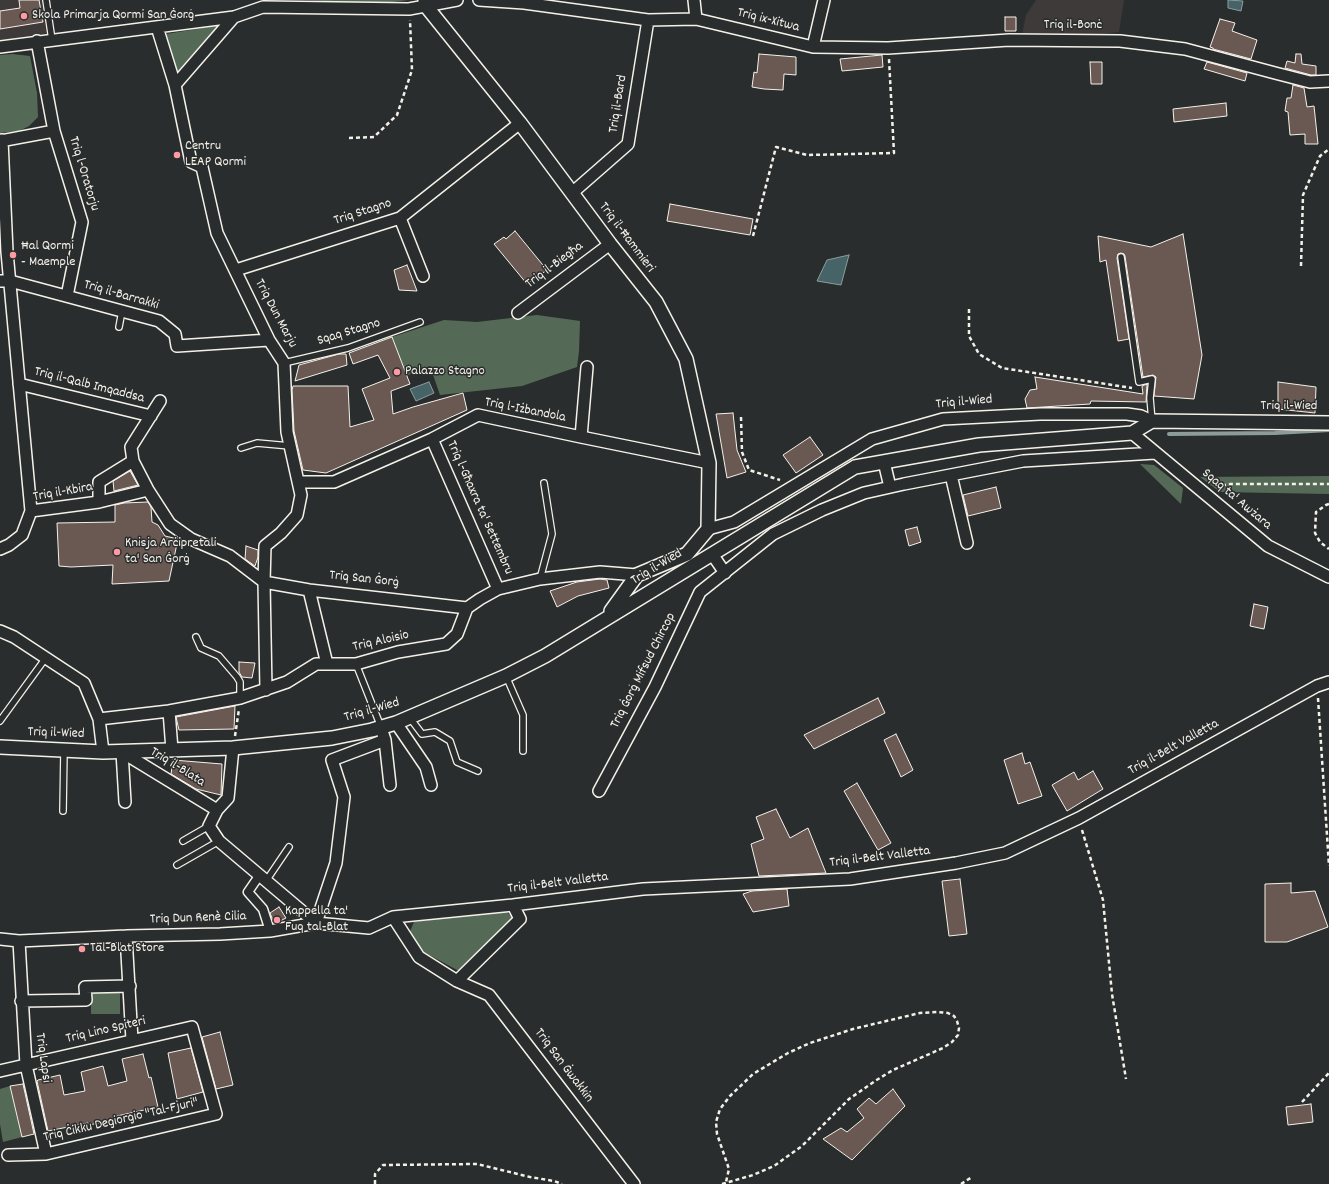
<!DOCTYPE html>
<meta charset="utf-8">
<style>
body{margin:0}
canvas{display:block;background:#2a2d2e}
</style>
<canvas width="1329" height="1184"></canvas>
<script>
const ctx = document.querySelector('canvas').getContext('2d');
ctx.lineJoin = 'round';
function fill(path, color) { ctx.fillStyle = color; ctx.fill(path, 'evenodd'); }
const poly = rows => new Path2D(rows.map(r => 'M' + r).join(''));
function strokePath(path, color, width, dash) { ctx.strokeStyle = color; ctx.lineWidth = width; ctx.lineCap = dash ? 'butt' : 'round'; ctx.setLineDash(dash || []); ctx.stroke(path); }
function label(font, color, halo, rows, align = 'center') {
  ctx.font = font + ' Dekko,sans-serif'; ctx.lineWidth = 3; ctx.setLineDash([]); ctx.textBaseline = 'middle'; ctx.strokeStyle = halo; ctx.fillStyle = color; for (const [text, x, y, turn = 0] of rows) {
    ctx.save(); ctx.translate(x, y); ctx.rotate((+turn || 0) * Math.PI / 180); ctx.textAlign = isNaN(turn) ? turn : align; if (halo) ctx.strokeText(text, 0, 0); ctx.fillText(text, 0, 0); ctx.restore();
  }
}
const built = poly([
 [0,0,46,0,51,33,0,40],
 [1036,0,1124,0,1119,32,1101,34,1022,35,1026,15]
]);
const green = poly([
 [307,0,409,0,375,4],
 [222,25,177,75,166,34],
 [12,54,30,56,37,93,38,117,29,126,19,131,0,133,0,55],
 [537,315,580,321,579,351,577,367,522,386,440,395,430,366,406,376,392,337,444,320,477,322],
 [1140,464,1154,465,1183,488,1181,504],
 [1329,476,1329,494,1220,492,1200,477],
 [505,910,514,919,459,971,420,950,409,934,414,922],
 [120,988,120,1014,91,1014,91,989],
 [10,1086,22,1137,3,1142,0,1124,0,1089]
]);
const water = poly([
 [1228,0,1243,1,1241,11,1228,8,1228,0],
 [849,255,841,285,817,281,827,260,849,255],
 [429,382,434,393,416,401,410,389,429,382]
]);
const stream = poly([
 [1169,434,1275,433,1329,430]
]);
const building = poly([
 [19,0,39,0,43,22,0,29,0,11,20,8,19,0],
 [1005,17,1016,17,1016,31,1005,31,1005,17],
 [1220,19,1235,23,1232,31,1257,40,1251,59,1213,49,1213,48,1210,47,1220,19],
 [759,54,796,57,796,75,784,74,783,90,764,89,752,87,754,72,757,73,759,54],
 [1296,54,1301,54,1302,64,1316,66,1316,75,1311,75,1285,68,1287,61,1295,63,1296,54],
 [882,55,883,67,842,71,840,59,882,55],
 [1090,62,1102,62,1102,84,1091,84,1090,62],
 [1207,62,1247,73,1245,81,1204,69,1207,62],
 [1293,85,1304,88,1307,107,1314,106,1318,144,1305,144,1305,134,1290,135,1288,112,1285,111,1287,98,1291,98,1293,85],
 [1226,103,1227,116,1174,122,1173,109,1226,103],
 [670,204,753,219,750,235,667,221,670,204],
 [515,231,547,270,527,284,494,244,504,237,506,239,515,231],
 [1183,234,1202,355,1194,399,1154,396,1156,377,1153,375,1143,377,1125,256,1124,254,1121,253,1118,254,1117,258,1129,339,1118,341,1106,260,1100,262,1098,236,1151,247,1183,234],
 [407,265,414,283,417,291,399,290,394,270,407,265],
 [392,337,410,384,391,391,393,414,413,407,463,393,467,410,326,473,303,470,294,431,292,390,293,386,348,386,350,427,374,420,362,389,390,378,378,355,353,364,349,353,392,337],
 [339,354,346,354,347,365,295,381,299,365,339,354],
 [1035,377,1143,394,1142,386,1147,384,1146,402,1091,401,1090,404,1027,408,1025,399,1030,390,1037,389,1035,377],
 [1278,382,1316,387,1315,413,1278,409,1278,382],
 [733,413,737,450,746,472,727,478,716,414,733,413],
 [810,437,823,455,796,473,783,455,810,437],
 [130,471,138,485,114,491,113,481,130,471],
 [996,487,1001,508,968,516,963,495,996,487],
 [148,502,151,507,152,522,158,525,165,536,178,539,169,581,112,584,113,565,71,567,59,566,57,523,115,522,115,505,124,503,148,502],
 [917,527,921,542,909,546,905,530,917,527],
 [246,546,258,550,258,557,255,566,245,559,246,546],
 [600,579,607,580,609,588,578,596,557,607,550,591,577,582,600,579],
 [1254,604,1268,607,1264,629,1250,626,1254,604],
 [239,662,255,663,252,678,242,677,239,672,239,662],
 [878,698,885,713,814,749,804,735,878,698],
 [235,706,234,729,179,730,176,717,235,706],
 [896,734,913,770,901,777,884,740,896,734],
 [1022,753,1025,764,1030,762,1042,796,1018,804,1004,760,1022,753],
 [173,760,222,764,221,795,196,789,171,774,173,760],
 [1093,771,1103,789,1067,811,1052,785,1074,772,1078,780,1093,771],
 [857,783,891,843,878,850,844,791,857,783],
 [776,809,790,838,808,828,826,873,759,876,751,844,764,839,756,817,776,809],
 [960,879,967,934,949,936,942,881,960,879],
 [1291,883,1291,893,1315,891,1328,927,1287,942,1265,942,1265,884,1291,883],
 [787,889,789,906,753,912,743,894,752,891,787,889],
 [279,907,286,918,278,922,274,923,270,913,279,907],
 [220,1032,233,1085,216,1089,202,1037,220,1032],
 [191,1048,203,1092,177,1099,168,1053,191,1048],
 [143,1054,149,1078,151,1077,158,1107,117,1116,118,1119,89,1125,88,1123,48,1131,37,1081,38,1080,60,1075,64,1095,85,1091,81,1072,103,1066,108,1086,127,1081,122,1059,143,1054],
 [23,1084,34,1134,22,1137,10,1086,23,1084],
 [893,1089,905,1106,852,1160,823,1139,841,1128,847,1132,864,1118,857,1109,869,1098,876,1104,893,1089],
 [1311,1104,1313,1122,1288,1125,1286,1107,1311,1104]
]);
const path = poly([
 [349,138,374,137,397,115,412,70,410,20],
 [753,236,776,147,807,155,894,153,889,59],
 [1301,266,1303,195,1320,156,1329,149],
 [969,309,969,336,979,354,1002,368,1132,388],
 [741,417,742,452,749,470,780,480],
 [1215,486,1231,484,1329,484],
 [1329,504,1326,505,1316,512,1315,533,1320,542,1329,549],
 [1318,698,1329,866],
 [235,736,239,709],
 [1082,830,1103,900,1112,994,1126,1079],
 [1302,1102,1329,1073],
 [375,1184,375,1174,383,1165,477,1164,530,1177,554,1181,562,1184],
 [722,1184,753,1175,774,1166,802,1146,849,1099,875,1081,893,1070,943,1048,952,1042,958,1035,959,1028,957,1021,954,1016,948,1013,938,1012,920,1013,853,1029,810,1043,788,1053,753,1074,730,1096,720,1109,716,1122,717,1134,729,1169,726,1182],
 [961,1184,972,1177]
]);
const service = poly([
 [46,0,52,40],
 [1121,257,1139,382,1152,379,1150,398,1152,421],
 [119,327,122,311],
 [284,363,348,348,420,322],
 [241,448,257,443,290,446],
 [540,579,552,534,544,483],
 [196,637,201,648,219,656,237,677,240,682,240,698],
 [356,664,381,727],
 [506,676,523,715,523,751],
 [410,718,422,734,435,732,450,741,457,762,478,771],
 [0,721,45,659],
 [63,811,64,750],
 [183,841,209,826],
 [177,865,219,841],
 [266,881,289,847]
]);
const pedestrian = poly([
 [259,876,248,892,263,909,270,931]
]);
const minor = poly([
 [479,0,524,3,648,20,696,19,813,47,888,48,1009,40,1120,41,1185,49,1275,73,1310,82,1329,81],
 [694,0,696,19],
 [157,27,175,85,191,162,202,167,217,233,269,340,284,363,287,432,301,495,297,515,281,533,265,546,264,582,266,690],
 [0,47,234,17,263,7,409,9,457,0],
 [813,47,824,0],
 [175,85,234,17],
 [54,131,82,222,67,296],
 [0,141,54,131,37,41],
 [572,193,628,144,648,20],
 [400,218,423,276],
 [236,270,400,218,520,123],
 [0,281,10,281,159,321,175,334,177,346,269,340],
 [518,313,610,244],
 [19,384,151,416],
 [160,401,131,447,133,461,148,490,170,524,191,539,230,556,264,582,309,590,467,608,480,599,498,589,540,579,600,572,637,575],
 [1132,433,1268,546,1329,577],
 [581,437,587,367],
 [432,439,498,589],
 [884,462,890,487],
 [951,475,967,543],
 [299,482,334,482,432,439,478,415,581,437,709,463],
 [99,502,99,482,133,461],
 [31,511,99,502,148,490],
 [708,529,734,522,872,439,943,419,1040,414,1127,414,1141,416,1152,421],
 [0,549,9,545,22,535,31,511,7,252,2,140],
 [712,554,725,573],
 [309,590,327,664],
 [0,631,14,637,84,683,99,719,103,752],
 [169,711,172,750],
 [99,719,169,711,240,698,287,682,316,664,356,664,398,652,446,644,457,634,467,608],
 [396,723,426,767,431,785],
 [383,734,385,740,390,785],
 [233,748,228,798,217,810,209,826,219,841,316,923,336,863,344,797,332,760,385,740],
 [122,752,217,810],
 [122,752,125,802],
 [599,791,655,687,700,592,773,534,822,510,864,493,904,484,1023,461,1155,453],
 [393,917,419,957,457,981,489,995,634,1184],
 [126,936,132,1040],
 [0,939,19,941,126,936,220,934,270,931,316,923,369,928,393,917,513,905,643,889,850,879,956,863,1005,853,1079,818,1317,686,1329,682],
 [19,941,26,1065,46,1154],
 [457,981,520,919,513,905],
 [21,1001,86,1000,85,987,130,986],
 [0,1071,192,1027,216,1114,46,1154,8,1155]
]);
const tertiary = poly([
 [425,0,426,6,520,123,610,244,656,302,686,359,709,463,708,529,687,554,637,575,611,611],
 [0,747,103,752,233,748,332,738,372,730,396,723,506,676,545,656,855,467,979,445,1132,433,1152,421,1329,423]
]);
const markers = [
 [24,16,4,"#ff9aa2"],
 [177,155,4,"#ff9aa2"],
 [13,255,4,"#ff9aa2"],
 [397,372,4,"#ff9aa2"],
 [117,552,4,"#ff9aa2"],
 [277,920,4,"#ff9aa2"],
 [82,949,4,"#ff9aa2"]
];
const poiNames = [
 ["Skola Primarja Qormi San Ġorġ",32,16],
 ["Centru",185,147],
 ["LEAP Qormi",185,163],
 ["Ħal Qormi",21,247],
 ["- Maemple",21,263],
 ["Palazzo Stagno",405,372],
 ["Knisja Arċipretali",125,544],
 ["ta' San Ġorġ",125,560],
 ["Kappella ta'",285,912],
 ["Fuq tal-Blat",285,928],
 ["Tal-Blat Store",90,949]
];
const streetNames = [
 ["Triq ix-Xitwa",768,21,14],
 ["Triq il-Bonċ",1073,26],
 ["Triq il-Bard",619,104,-81],
 ["Triq l-Oratorju",83,174,73],
 ["Triq Stagno",363,213,-18],
 ["Triq il-Ħammieri",626,238,53],
 ["Triq il-Biegħa",555,266,-37],
 ["Triq il-Barrakki",121,296,16],
 ["Triq Dun Marju",275,314,62],
 ["Sqaq Stagno",349,333,-17],
 ["Triq il-Qalb Imqaddsa",89,386,14],
 ["Triq il-Wied",964,403,-5],
 ["Triq il-Wied",1289,407],
 ["Triq l-Iżbandola",525,411,11],
 ["Triq il-Kbira",63,493,-10],
 ["Sqaq ta' Awżara",1236,500,40],
 ["Triq l-Għaxra ta' Settembru",479,508,66],
 ["Triq il-Wied",657,568,-31],
 ["Triq San Ġorġ",364,580,6],
 ["Triq Aloisio",381,642,-13],
 ["Triq Ġorġ Mifsud Chircop",644,671,-63],
 ["Triq il-Wied",372,711,-16],
 ["Triq il-Wied",56,734,2],
 ["Triq il-Belt Valletta",1174,748,-29],
 ["Triq il-Blata",177,768,32],
 ["Triq il-Belt Valletta",880,858,-7],
 ["Triq il-Belt Valletta",558,884,-7],
 ["Triq Dun Renè Cilia",198,919,-2],
 ["Triq Lino Spiteri",106,1031,-13],
 ["Triq Lapsi",42,1058,82],
 ["Triq San Ġwakkin",563,1066,53],
 ["Triq Ċikku Degiorgio \"Tal-Fjuri\"",121,1121,-13]
];
fill(built, '#3d3a39');
fill(green, '#556a56');
fill(water, '#466467');
strokePath(water, '#8c9c9b', 1);
strokePath(stream, '#8c9c9b', 4);
fill(building, '#6a5853');
strokePath(building, '#f4f1e8', 1);
strokePath(service, '#f4f1e8', 8);
strokePath(pedestrian, '#f4f1e8', 11);
strokePath(minor, '#f4f1e8', 14);
strokePath(tertiary, '#f4f1e8', 16);
strokePath(path, '#f4f1e8', 2.5, [4, 3]);
strokePath(service, '#2a2d2e', 5.5);
strokePath(pedestrian, '#2a2d2e', 8);
strokePath(minor, '#2a2d2e', 11);
strokePath(tertiary, '#2a2d2e', 13);
for (const [x, y, r, color] of markers) { const dot = new Path2D(); dot.arc(x, y, r, 0, 2 * Math.PI); ctx.fillStyle = color; ctx.fill(dot); strokePath(dot, '#2a2d2e', 1.5); }
label('14px', '#f4f1e8', '#2a2d2e', poiNames, 'left');
label('14px', '#f4f1e8', '#2a2d2e', streetNames);
</script>
